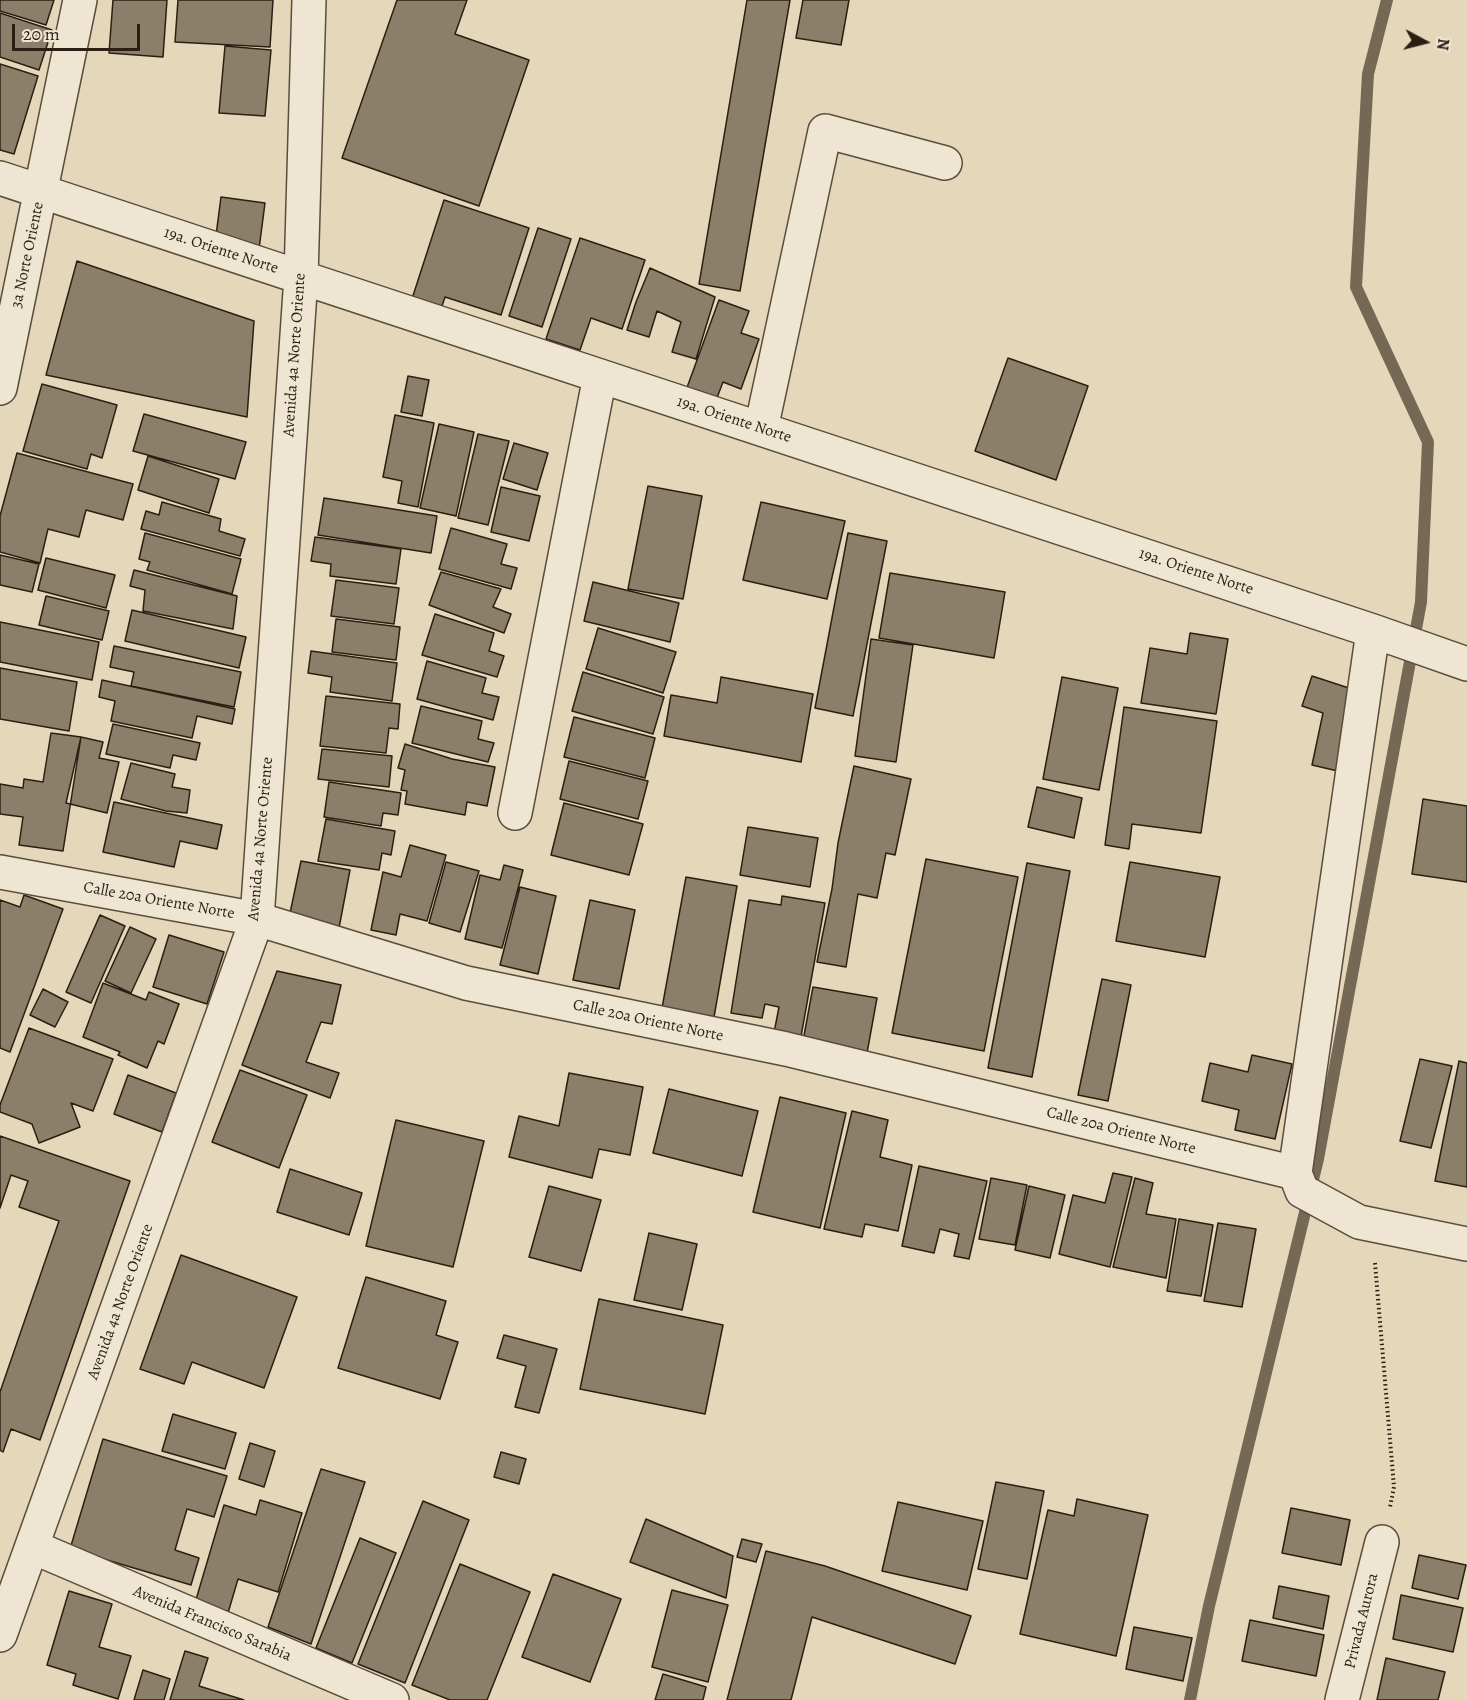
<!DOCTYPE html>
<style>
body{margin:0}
#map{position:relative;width:1467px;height:1700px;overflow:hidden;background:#e5d7b9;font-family:Alegreya,serif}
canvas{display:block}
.north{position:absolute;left:1395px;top:12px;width:60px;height:60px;-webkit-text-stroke:4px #eee5d2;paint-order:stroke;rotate:97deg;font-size:16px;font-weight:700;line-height:24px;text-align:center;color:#2b1f14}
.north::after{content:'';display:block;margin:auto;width:21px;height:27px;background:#2b1f14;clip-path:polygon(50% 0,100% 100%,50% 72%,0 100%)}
.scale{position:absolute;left:12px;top:24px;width:128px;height:27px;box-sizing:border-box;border:3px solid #2b1f14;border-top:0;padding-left:8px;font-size:18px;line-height:21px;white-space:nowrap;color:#2b1f14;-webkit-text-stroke:4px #eee5d2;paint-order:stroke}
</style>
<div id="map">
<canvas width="1467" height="1700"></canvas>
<div class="north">N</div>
<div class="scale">20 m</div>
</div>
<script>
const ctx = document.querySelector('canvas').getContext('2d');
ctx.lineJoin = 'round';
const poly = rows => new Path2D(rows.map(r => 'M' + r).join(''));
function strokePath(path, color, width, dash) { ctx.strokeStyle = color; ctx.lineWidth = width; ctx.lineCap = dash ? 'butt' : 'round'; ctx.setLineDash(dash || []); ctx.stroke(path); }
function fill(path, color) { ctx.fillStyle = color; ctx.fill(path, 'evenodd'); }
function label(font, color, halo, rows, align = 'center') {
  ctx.font = font + ' Alegreya,serif'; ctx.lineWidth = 4.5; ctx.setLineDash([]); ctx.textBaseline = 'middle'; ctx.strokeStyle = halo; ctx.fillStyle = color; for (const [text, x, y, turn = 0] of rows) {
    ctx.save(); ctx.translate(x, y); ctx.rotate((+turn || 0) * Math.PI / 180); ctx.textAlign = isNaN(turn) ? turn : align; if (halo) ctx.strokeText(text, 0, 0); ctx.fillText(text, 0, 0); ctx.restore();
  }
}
const stream = poly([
 [1190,1700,1209,1606,1318,1159,1421,602,1428,442,1356,287,1368,74,1387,0]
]);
const building = poly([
 [0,0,54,0,46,25,0,11,0,0],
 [113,0,167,0,163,57,109,53,113,0],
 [178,0,273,0,270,47,175,42,178,0],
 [397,0,467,0,455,34,529,60,479,206,342,158,397,0],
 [747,0,790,0,740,291,699,284,747,0],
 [803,0,849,0,841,45,796,38,803,0],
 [0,13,52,30,39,70,0,57,0,13],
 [225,46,271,50,265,116,219,113,225,46],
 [0,64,38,76,14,154,0,150,0,64],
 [221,197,265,203,259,249,215,243,221,197],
 [444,200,529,228,501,315,445,297,439,315,410,305,444,200],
 [538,228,571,239,542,327,509,316,538,228],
 [580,238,645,260,622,329,591,318,580,350,546,339,580,238],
 [77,261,254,321,247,417,46,375,77,261],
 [650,268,715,297,696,359,672,352,681,322,657,311,649,337,627,330,636,302,650,268],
 [719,300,749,311,741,333,759,339,741,389,723,382,715,403,685,393,719,300],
 [1008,358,1088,386,1056,480,975,451,1008,358],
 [408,376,429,380,422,416,401,412,408,376],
 [42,384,117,405,102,458,91,454,87,469,23,451,42,384],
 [144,414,246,442,235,479,133,451,144,414],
 [395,415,434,423,418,507,398,503,402,481,383,477,395,415],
 [439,424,474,432,456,516,420,508,439,424],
 [478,434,509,441,488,525,458,518,478,434],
 [514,443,548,453,537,490,503,479,514,443],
 [17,453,133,484,123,520,86,510,79,537,48,529,40,563,0,552,0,516,17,453],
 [148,456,219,479,209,513,138,490,148,456],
 [648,486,702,496,683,599,628,589,648,486],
 [501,487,540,496,529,541,491,532,501,487],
 [324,498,437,516,431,553,318,535,324,498],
 [162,502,221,519,219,531,245,539,240,556,141,529,146,511,159,515,162,502],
 [761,502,845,521,827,599,743,580,761,502],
 [451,528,507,544,501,564,517,568,511,589,439,569,451,528],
 [145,533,241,559,232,594,147,570,150,562,139,559,145,533],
 [848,533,887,541,853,716,815,708,848,533],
 [315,537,401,549,396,584,330,576,331,564,311,561,315,537],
 [0,555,39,564,32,592,0,585,0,555],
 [46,558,115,575,106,608,38,590,46,558],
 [134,570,237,596,233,629,143,611,145,590,130,586,134,570],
 [441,572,501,589,493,607,511,614,504,633,429,605,441,572],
 [890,573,1005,592,994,658,879,638,890,573],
 [336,580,399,588,394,624,331,616,336,580],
 [593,582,679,603,670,642,584,621,593,582],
 [46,596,109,611,102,640,39,625,46,596],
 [132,610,246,637,239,668,125,641,132,610],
 [435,614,494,633,489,651,504,656,497,677,422,655,435,614],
 [336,619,400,627,396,660,332,652,336,619],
 [0,622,99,642,92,680,0,662,0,622],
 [598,628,676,652,663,693,586,669,598,628],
 [1190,633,1228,639,1216,714,1141,703,1150,648,1187,654,1190,633],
 [871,639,913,645,896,762,855,756,871,639],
 [114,646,241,672,234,707,131,686,134,672,110,667,114,646],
 [311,651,397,663,392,701,330,692,332,677,308,673,311,651],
 [427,661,486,678,482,693,499,697,493,720,417,699,427,661],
 [0,668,77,682,69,731,0,719,0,668],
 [583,672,664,697,653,734,572,711,583,672],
 [1312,676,1361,692,1342,772,1312,765,1323,713,1302,706,1312,676],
 [721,677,813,694,801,762,664,736,671,695,717,703,721,677],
 [1062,677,1118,688,1099,790,1043,779,1062,677],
 [102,680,235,709,232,724,197,716,192,738,111,721,115,701,99,697,102,680],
 [326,696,400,704,398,729,389,728,386,753,320,746,326,696],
 [421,706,482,721,478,739,494,743,488,762,412,743,421,706],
 [1124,707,1217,721,1201,833,1132,824,1129,849,1105,845,1124,707],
 [574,717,655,738,645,778,564,757,574,717],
 [113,724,200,743,196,760,173,755,170,768,106,754,113,724],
 [51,733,81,737,63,851,19,845,23,817,0,814,0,784,23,788,24,779,43,782,51,733],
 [81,737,103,742,99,758,119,762,107,813,66,803,81,737],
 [405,744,452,759,495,767,487,806,467,802,465,815,405,804,407,791,401,790,405,770,398,768,405,744],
 [322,749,392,756,389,787,318,779,322,749],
 [569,761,648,781,638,819,560,799,569,761],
 [131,763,175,774,172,787,190,790,187,813,166,811,121,799,131,763],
 [854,766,911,779,895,855,886,853,877,898,858,894,846,967,817,962,832,889,838,843,854,766],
 [329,782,401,793,398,815,383,813,381,826,324,817,329,782],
 [1037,787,1082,798,1074,838,1028,827,1037,787],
 [1423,799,1467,806,1467,882,1412,874,1423,799],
 [114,802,222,825,217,849,180,841,174,867,103,852,114,802],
 [564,803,643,824,629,875,551,855,564,803],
 [326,819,395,831,391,855,382,853,379,870,318,861,326,819],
 [748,827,818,838,810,887,740,875,748,827],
 [410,845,446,855,427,921,400,914,396,935,371,930,383,872,401,877,410,845],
 [926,859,1018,877,984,1051,892,1033,926,859],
 [301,861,350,870,339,928,289,918,301,861],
 [446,862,479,871,460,932,429,923,446,862],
 [1130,862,1220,877,1205,957,1116,941,1130,862],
 [1027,863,1070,871,1032,1077,988,1068,1027,863],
 [504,865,523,870,502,948,465,939,480,875,500,880,504,865],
 [686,877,737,886,714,1017,662,1008,686,877],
 [520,887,556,896,538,974,500,965,520,887],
 [24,895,63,909,10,1052,0,1048,0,900,20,907,24,895],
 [782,896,825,903,800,1042,773,1038,779,1007,765,1004,762,1018,731,1013,749,900,781,905,782,896],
 [590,900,635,910,619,989,573,980,590,900],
 [100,915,125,926,91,1003,66,992,100,915],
 [130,927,156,939,131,993,105,981,130,927],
 [169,935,224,952,207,1004,153,987,169,935],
 [277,971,341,985,332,1024,321,1022,306,1062,339,1073,330,1098,242,1065,277,971],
 [1102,979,1131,985,1108,1101,1078,1095,1102,979],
 [103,983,146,1000,149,992,179,1004,164,1044,158,1041,147,1068,118,1055,120,1052,83,1037,103,983],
 [813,987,877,998,867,1053,803,1041,813,987],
 [43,989,68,1002,55,1027,30,1015,43,989],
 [29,1028,113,1059,93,1111,71,1103,80,1127,39,1143,32,1124,0,1112,0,1105,29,1028],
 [1252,1055,1292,1064,1275,1139,1235,1130,1239,1110,1202,1101,1210,1063,1248,1072,1252,1055],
 [1420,1059,1452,1066,1431,1148,1400,1141,1420,1059],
 [1459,1061,1467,1063,1467,1187,1435,1181,1459,1061],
 [240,1070,307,1095,279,1168,212,1142,240,1070],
 [569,1073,643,1087,630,1155,599,1149,592,1178,509,1157,519,1116,559,1126,569,1073],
 [128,1075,176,1093,162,1132,114,1114,128,1075],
 [669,1089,758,1111,742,1176,653,1153,669,1089],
 [780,1097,846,1113,820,1228,753,1212,780,1097],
 [852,1111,888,1120,880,1157,912,1165,898,1231,865,1224,862,1237,824,1229,852,1111],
 [396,1120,484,1141,453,1267,366,1246,396,1120],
 [0,1136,130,1181,40,1440,11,1429,3,1452,0,1450,0,1392,59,1221,19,1207,28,1181,11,1175,0,1208,0,1136],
 [919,1166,987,1181,969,1259,954,1256,959,1234,940,1229,934,1253,902,1246,919,1166],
 [290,1169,362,1193,349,1235,277,1212,290,1169],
 [1113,1173,1132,1177,1110,1267,1059,1254,1073,1195,1105,1203,1113,1173],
 [991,1178,1027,1185,1015,1245,979,1239,991,1178],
 [1135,1178,1153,1183,1146,1214,1176,1219,1166,1278,1113,1267,1135,1178],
 [549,1186,601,1200,581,1271,529,1257,549,1186],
 [1029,1186,1065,1195,1050,1258,1015,1250,1029,1186],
 [1179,1219,1213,1225,1201,1296,1167,1291,1179,1219],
 [1218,1223,1256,1229,1242,1307,1204,1301,1218,1223],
 [649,1233,697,1244,682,1310,634,1300,649,1233],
 [181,1255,297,1297,264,1388,192,1362,184,1384,140,1369,181,1255],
 [366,1277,446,1301,436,1335,458,1342,440,1399,338,1368,366,1277],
 [599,1299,723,1325,705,1414,580,1389,599,1299],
 [504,1335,557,1349,539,1413,515,1407,526,1366,497,1358,504,1335],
 [173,1414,236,1433,225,1469,162,1451,173,1414],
 [103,1439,227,1476,214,1517,187,1509,175,1550,199,1558,191,1585,70,1549,103,1439],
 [250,1443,275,1451,264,1487,239,1479,250,1443],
 [501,1452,526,1459,519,1484,494,1477,501,1452],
 [321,1469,365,1482,311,1644,268,1627,321,1469],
 [996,1482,1044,1491,1027,1579,978,1569,996,1482],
 [1077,1499,1148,1515,1116,1656,1020,1634,1048,1510,1074,1516,1077,1499],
 [260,1500,302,1513,278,1592,238,1579,228,1613,195,1603,224,1505,256,1515,260,1500],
 [423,1501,469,1520,405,1683,358,1664,423,1501],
 [898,1502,983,1521,967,1590,882,1571,898,1502],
 [1291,1508,1350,1520,1341,1565,1282,1553,1291,1508],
 [646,1519,733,1556,726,1598,630,1562,646,1519],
 [360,1538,396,1553,352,1663,316,1648,360,1538],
 [742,1539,762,1544,756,1562,737,1557,742,1539],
 [766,1551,825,1566,971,1616,955,1664,812,1617,791,1700,727,1700,766,1551],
 [1419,1555,1466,1565,1458,1599,1412,1588,1419,1555],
 [460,1564,530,1592,487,1700,450,1700,412,1685,460,1564],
 [553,1574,621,1599,590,1682,522,1657,553,1574],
 [1279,1586,1329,1596,1323,1629,1273,1618,1279,1586],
 [672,1590,728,1605,708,1682,652,1667,672,1590],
 [69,1591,112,1604,99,1647,131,1656,118,1699,73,1685,76,1674,47,1665,69,1591],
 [1401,1595,1463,1608,1453,1652,1393,1639,1401,1595],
 [1250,1620,1324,1635,1316,1676,1242,1661,1250,1620],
 [1134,1627,1192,1638,1183,1681,1126,1669,1134,1627],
 [185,1651,208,1658,199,1686,244,1700,170,1700,185,1651],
 [1386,1658,1445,1672,1438,1700,1377,1700,1386,1658],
 [143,1670,170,1679,164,1700,134,1700,143,1670],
 [663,1674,706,1687,703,1700,655,1700,663,1674]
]);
const path = poly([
 [1375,1263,1394,1487,1390,1507]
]);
const minor = poly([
 [0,178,1373,631,1467,664],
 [0,388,80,0],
 [761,429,825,131,945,163],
 [515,813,600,376],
 [0,872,257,919,466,983,786,1049,1295,1173],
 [1295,1173,1373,631],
 [1295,1173,1302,1191,1359,1222,1467,1244],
 [33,1547,392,1700],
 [0,1635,257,919,301,277,309,0],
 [1342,1700,1382,1542]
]);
const streetNames = [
 ["19a. Oriente Norte",221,251,18],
 ["3a Norte Oriente",28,255,-78],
 ["Avenida 4a Norte Oriente",295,355,-86],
 ["19a. Oriente Norte",734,420,18],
 ["19a. Oriente Norte",1196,572,18],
 ["Avenida 4a Norte Oriente",261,839,-85],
 ["Calle 20a Oriente Norte",159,901,10],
 ["Calle 20a Oriente Norte",648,1021,12],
 ["Calle 20a Oriente Norte",1121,1131,14],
 ["Avenida 4a Norte Oriente",121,1302,-70],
 ["Privada Aurora",1362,1621,-76],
 ["Avenida Francisco Sarabia",212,1624,23]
];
strokePath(stream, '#756855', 12);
fill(building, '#8c7f6a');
strokePath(building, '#2b1f14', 1.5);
strokePath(minor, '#5a4d3d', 36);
strokePath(path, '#2b1f14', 4, [1.5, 3]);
strokePath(minor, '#eee5d2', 33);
label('16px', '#2b1f14', '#eee5d2', streetNames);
</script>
